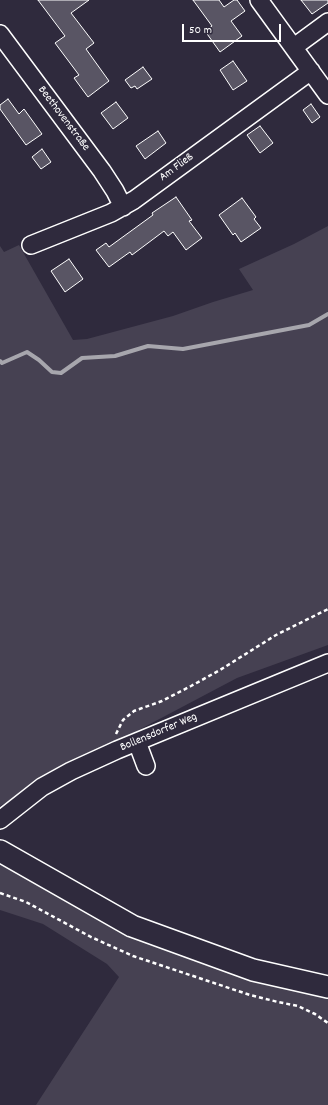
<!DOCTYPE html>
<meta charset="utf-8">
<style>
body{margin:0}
#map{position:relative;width:328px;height:1105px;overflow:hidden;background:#2f2a3d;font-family:Dekko,sans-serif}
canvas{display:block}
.scale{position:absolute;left:182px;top:24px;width:99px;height:18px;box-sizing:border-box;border:2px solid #fff;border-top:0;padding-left:5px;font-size:12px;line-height:14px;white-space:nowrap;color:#fff;-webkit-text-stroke:3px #2f2a3d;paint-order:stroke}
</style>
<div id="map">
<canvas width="328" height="1105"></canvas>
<div class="scale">50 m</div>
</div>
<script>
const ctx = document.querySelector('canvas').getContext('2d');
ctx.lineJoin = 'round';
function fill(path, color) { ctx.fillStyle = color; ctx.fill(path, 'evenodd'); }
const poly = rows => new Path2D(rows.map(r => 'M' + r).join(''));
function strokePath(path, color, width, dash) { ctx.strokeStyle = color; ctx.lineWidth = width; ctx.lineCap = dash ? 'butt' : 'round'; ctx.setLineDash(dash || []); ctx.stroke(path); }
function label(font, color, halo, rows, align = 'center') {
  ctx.font = font + ' Dekko,sans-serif'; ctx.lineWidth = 3.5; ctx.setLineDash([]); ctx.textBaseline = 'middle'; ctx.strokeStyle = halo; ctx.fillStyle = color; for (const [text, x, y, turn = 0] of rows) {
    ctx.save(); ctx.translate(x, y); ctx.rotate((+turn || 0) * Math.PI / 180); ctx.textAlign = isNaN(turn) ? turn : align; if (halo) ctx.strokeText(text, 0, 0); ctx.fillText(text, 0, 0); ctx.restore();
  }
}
const green = poly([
 [328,226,328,645,237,678,61,771,0,806,0,246,4,252,19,245,73,340,87,339,173,316,213,302,253,290,239,269,294,244],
 [0,863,16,873,88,914,132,934,328,996,328,1105,36,1105,119,977,107,964,43,924,0,910]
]);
const stream = poly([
 [0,361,2,363,27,352,39,360,52,372,61,373,82,358,115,356,148,346,183,349,309,325,328,314]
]);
const building = poly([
 [38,0,89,0,71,13,94,43,86,49,109,81,88,97,74,78,79,75,55,43,65,36,38,0],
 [193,0,219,0,224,7,234,0,237,0,245,11,231,21,242,36,220,52,205,31,212,26,193,0],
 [301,0,328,0,328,3,312,14,301,0],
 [233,61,247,81,233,90,220,70,233,61],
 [143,67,152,79,137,89,135,86,131,88,125,80,143,67],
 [8,99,19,114,24,109,42,134,26,145,0,109,0,105,8,99],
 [116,102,128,118,113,129,101,113,116,102],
 [311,104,320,117,312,123,303,110,311,104],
 [260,126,273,143,260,153,247,135,260,126],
 [158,131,166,143,145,159,136,146,158,131],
 [42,149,51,162,41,169,32,157,42,149],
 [176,197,192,220,189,221,202,238,186,250,173,232,168,236,164,231,132,255,130,252,109,267,96,250,106,243,109,247,153,215,152,213,176,197],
 [242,198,256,217,254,219,261,228,241,242,235,233,233,235,219,215,242,198],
 [69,259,83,279,65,292,51,271,69,259]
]);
const path = poly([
 [116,734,123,720,134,711,162,701,191,686,220,670,276,635,328,609],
 [0,893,26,902,91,937,133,956,250,995,278,1002,298,1006,315,1014,328,1023]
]);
const minor = poly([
 [259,0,328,95],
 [0,34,102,171,115,191,123,207],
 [294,47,328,22],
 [31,245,111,213,134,200,311,71],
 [137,742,146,766],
 [0,820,42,787,71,771,117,750,328,663]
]);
const major = poly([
 [0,851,132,926,253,970,328,987]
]);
const streetNames = [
 ["Beethovenstraße",63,119,53],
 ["Am Fließ",177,168,-36],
 ["Bollensdorfer Weg",159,733,-23]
];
fill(green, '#464152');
strokePath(stream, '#a7a6ad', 4);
fill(building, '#595564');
strokePath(building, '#fff', 1);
strokePath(minor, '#fff', 20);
strokePath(major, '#fff', 24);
strokePath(path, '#fff', 2.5, [4, 3]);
strokePath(minor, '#2f2a3d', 17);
strokePath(major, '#2f2a3d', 21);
label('12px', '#fff', '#2f2a3d', streetNames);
</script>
